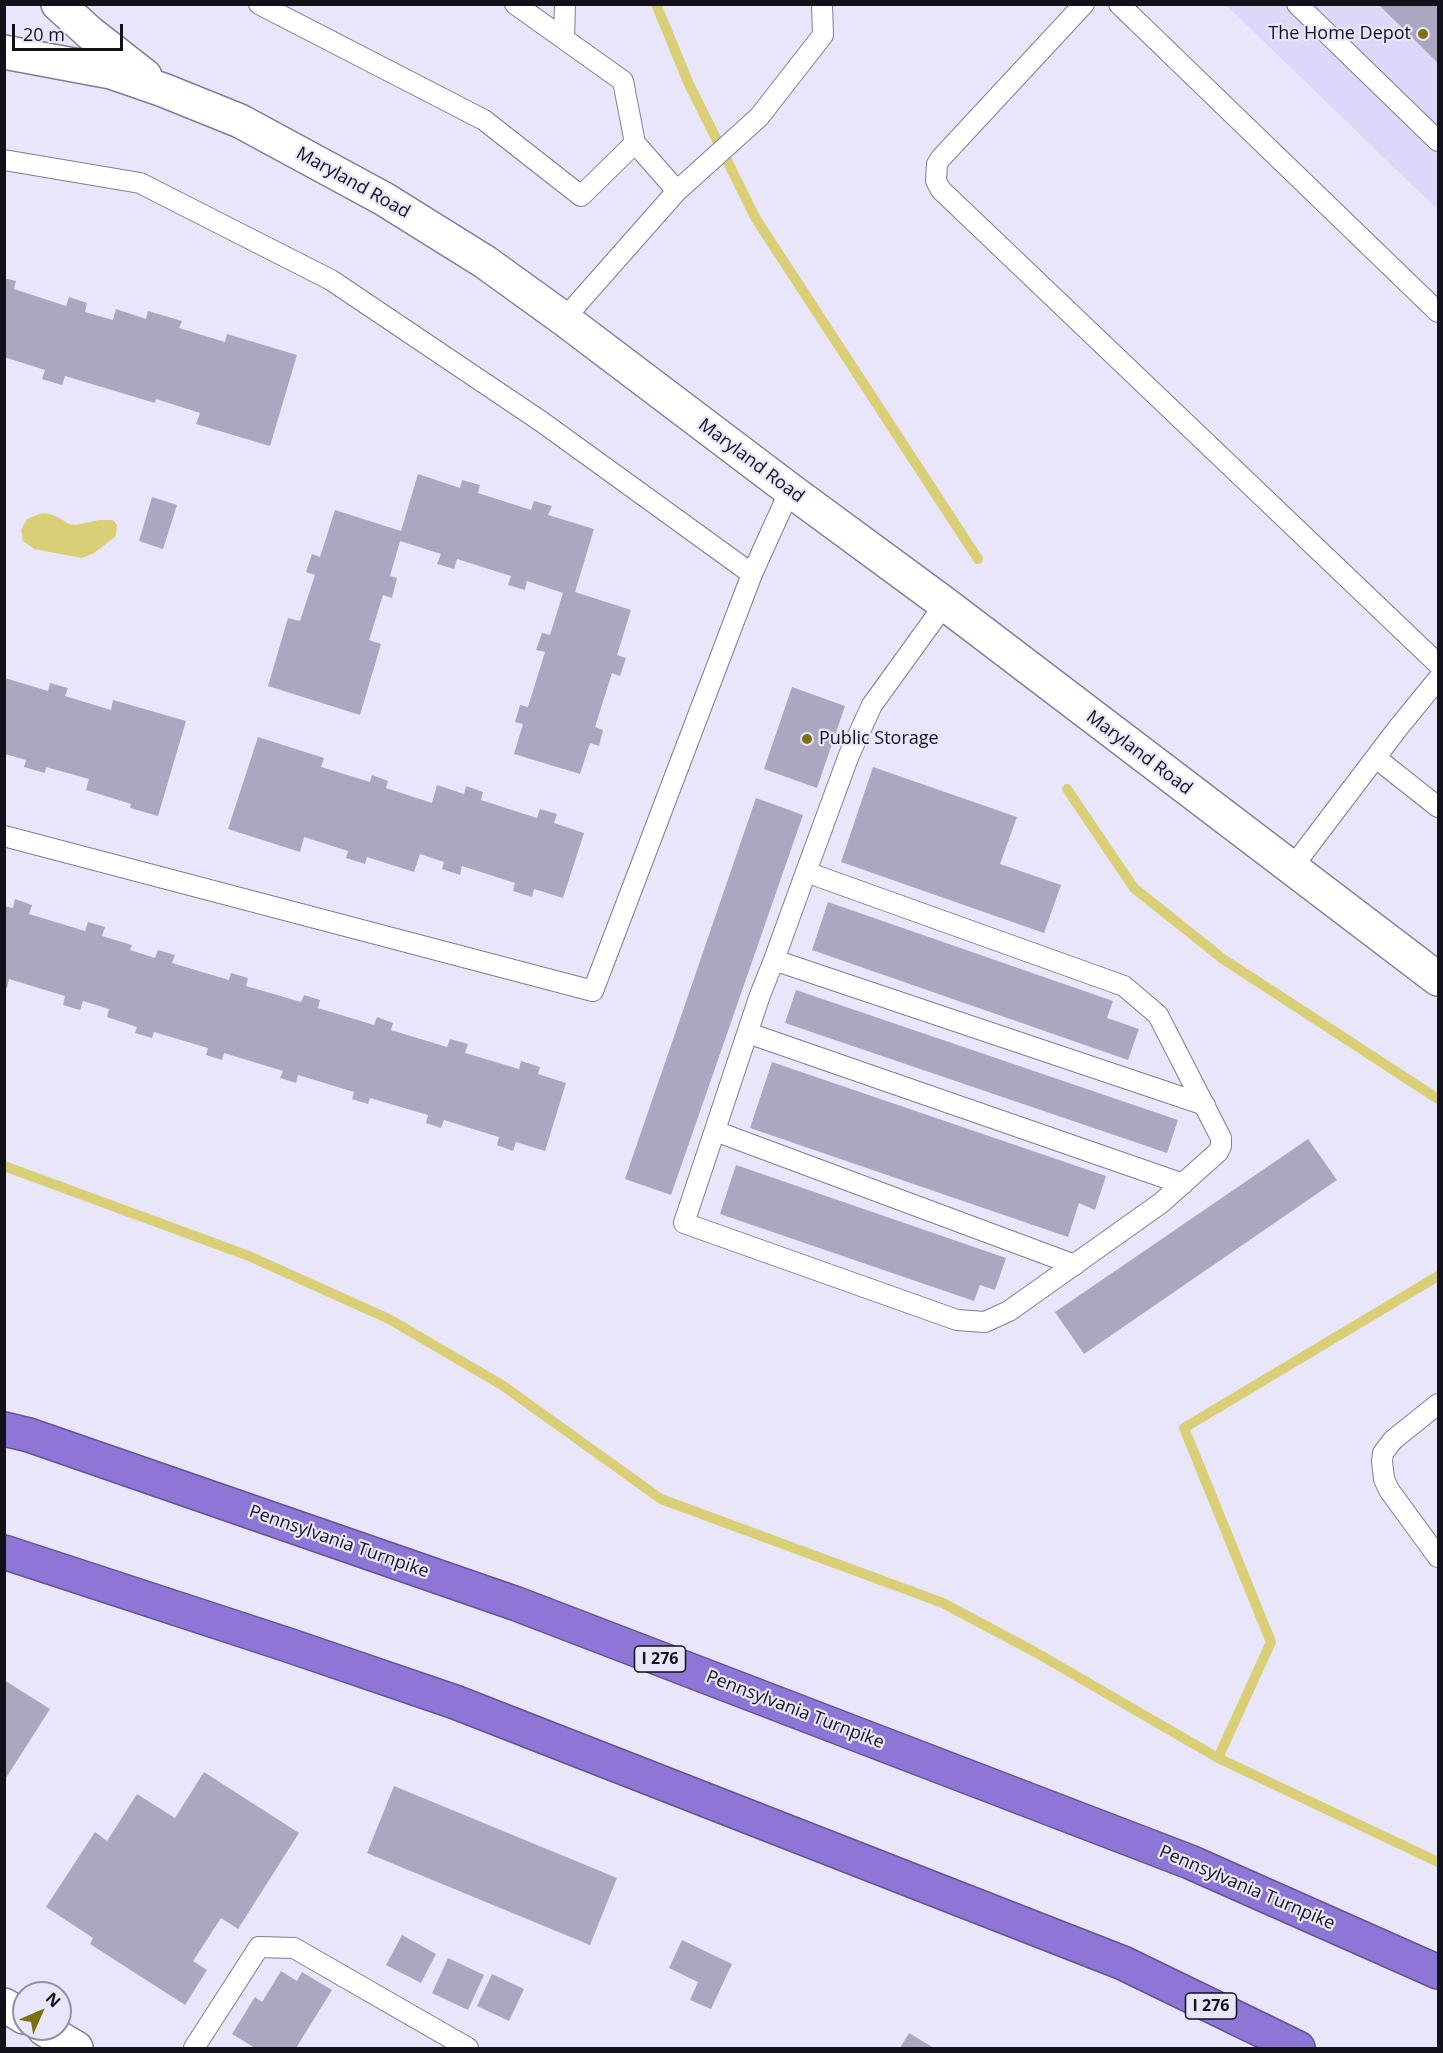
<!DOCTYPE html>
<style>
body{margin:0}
#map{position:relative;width:1443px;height:2053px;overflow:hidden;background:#e9e6fb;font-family:"Open Sans",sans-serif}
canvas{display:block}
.frame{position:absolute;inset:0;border:6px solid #121019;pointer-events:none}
.north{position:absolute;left:12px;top:1981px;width:60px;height:60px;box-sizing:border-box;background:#e9e6fb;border:2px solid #9390a1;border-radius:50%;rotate:45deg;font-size:16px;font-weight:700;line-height:24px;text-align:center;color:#121019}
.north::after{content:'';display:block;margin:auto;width:21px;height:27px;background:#7c7112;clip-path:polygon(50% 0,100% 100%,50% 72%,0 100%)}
.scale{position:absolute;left:12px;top:24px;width:111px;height:27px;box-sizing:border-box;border:3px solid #121019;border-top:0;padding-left:8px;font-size:18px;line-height:21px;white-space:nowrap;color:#121019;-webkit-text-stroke:4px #e9e6fb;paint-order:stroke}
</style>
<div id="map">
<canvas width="1443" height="2053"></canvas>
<div class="frame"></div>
<div class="north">N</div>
<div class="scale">20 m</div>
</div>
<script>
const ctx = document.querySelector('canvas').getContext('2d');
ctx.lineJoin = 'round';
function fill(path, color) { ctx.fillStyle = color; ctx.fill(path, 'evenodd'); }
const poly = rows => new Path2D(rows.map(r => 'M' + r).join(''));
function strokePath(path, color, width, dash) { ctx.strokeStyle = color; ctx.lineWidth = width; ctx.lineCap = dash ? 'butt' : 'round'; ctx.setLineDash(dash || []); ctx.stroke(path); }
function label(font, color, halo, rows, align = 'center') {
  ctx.font = font + ' "Open Sans",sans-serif'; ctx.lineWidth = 4.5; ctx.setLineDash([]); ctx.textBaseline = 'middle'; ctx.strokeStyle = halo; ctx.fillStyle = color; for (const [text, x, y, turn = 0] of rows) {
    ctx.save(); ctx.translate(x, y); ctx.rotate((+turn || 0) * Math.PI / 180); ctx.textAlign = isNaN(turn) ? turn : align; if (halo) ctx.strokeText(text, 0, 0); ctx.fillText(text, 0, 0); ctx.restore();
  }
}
const built = poly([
 [1226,5,1438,5,1438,210]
]);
const water = poly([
 [46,513,58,517,69,524,76,525,99,520,113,520,117,525,116,536,94,553,82,558,34,549,23,541,21,530,27,519,39,514]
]);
const stream = poly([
 [656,4,688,82,756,219,978,559],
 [1067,789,1134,888,1223,959,1438,1099],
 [4,1166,249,1256,389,1319,502,1385,661,1499,943,1603,1035,1652,1218,1758,1438,1862],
 [1218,1758,1271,1642,1184,1428,1438,1276]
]);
const building = poly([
 [1378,4,1438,4,1438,63],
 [4,278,16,281,14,289,66,306,69,297,87,303,85,312,113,320,116,309,146,319,148,311,182,321,179,328,225,342,227,334,297,355,270,446,196,424,200,413,156,399,155,403,65,376,62,385,42,379,45,370,4,357],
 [418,474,460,488,462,480,480,485,478,493,531,510,534,501,552,506,548,515,594,529,575,592,631,610,617,655,626,658,620,676,612,673,595,727,603,730,599,746,590,743,580,774,514,754,523,724,515,722,520,705,528,707,545,652,536,650,542,633,550,635,563,593,527,581,525,590,508,585,511,576,457,559,454,569,437,564,441,554,400,541,390,576,397,578,392,598,383,595,369,640,381,644,360,715,268,686,288,618,300,621,315,575,306,572,312,554,320,557,335,510,401,531],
 [152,497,177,505,163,549,139,541],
 [5,678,48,691,50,683,68,688,65,696,111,710,113,700,186,721,158,816,130,808,131,804,86,790,89,779,46,767,45,773,24,767,26,760,5,754],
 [792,687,845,706,817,788,764,769],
 [258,737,324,758,321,767,370,782,372,775,388,781,386,788,432,803,437,785,464,794,466,786,483,792,481,800,537,818,540,809,557,814,554,823,584,833,563,898,534,889,532,897,513,891,515,883,462,866,460,875,442,869,444,862,420,854,414,872,367,857,365,864,346,858,348,851,304,837,300,852,228,829],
 [873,767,1017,817,1000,864,1061,885,1044,933,841,862],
 [756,798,803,815,671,1195,625,1179],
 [15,899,32,905,29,914,85,931,88,922,105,927,102,936,132,945,130,950,155,958,158,950,175,955,172,963,229,980,231,973,248,978,246,986,301,1002,304,995,320,1000,318,1008,374,1025,377,1017,393,1023,391,1030,447,1047,450,1039,468,1044,465,1053,519,1069,521,1061,540,1067,538,1074,566,1083,545,1151,516,1142,513,1151,497,1145,499,1137,444,1120,441,1128,426,1123,428,1115,370,1098,368,1104,352,1099,354,1092,298,1075,296,1083,280,1078,283,1071,224,1053,222,1060,206,1055,208,1048,154,1032,152,1038,135,1033,137,1027,107,1017,109,1009,83,1001,80,1010,63,1005,65,996,9,979,7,988,4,987,4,906,13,908],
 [828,902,1113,1001,1107,1018,1139,1029,1128,1060,812,950],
 [796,990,1178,1120,1167,1153,785,1023],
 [772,1062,1106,1176,1095,1210,1079,1203,1068,1237,750,1128],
 [1308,1139,1337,1180,1084,1354,1055,1312],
 [736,1165,1006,1258,995,1290,980,1285,974,1301,720,1214],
 [4,1680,50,1709,4,1781],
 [204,1772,299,1833,238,1929,221,1918,193,1961,207,1970,185,2005,90,1944,93,1938,46,1907,95,1832,107,1841,137,1794,175,1818],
 [394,1786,617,1878,590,1945,367,1853],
 [402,1935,436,1954,421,1983,386,1965],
 [682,1940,732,1964,711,2009,690,2000,698,1982,669,1968],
 [448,1958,484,1975,468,2010,432,1993],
 [281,1971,297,1981,302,1972,332,1990,296,2048,255,2048,232,2034,255,1997,262,2002],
 [492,1974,524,1989,509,2021,477,2006],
 [909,2033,934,2048,900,2048]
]);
const lane = poly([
 [259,4,484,120,581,196,635,143,623,81,515,4],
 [1084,4,941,158,937,164,936,181,941,190,1438,664],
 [1119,4,1438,312],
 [1297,4,1438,141],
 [564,39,565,4],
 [635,143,677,191],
 [4,160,140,183,331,280,542,422,752,574],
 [564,319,677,191,759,117,823,35,822,4],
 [1376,758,1438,807],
 [4,836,593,991,752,574,790,490],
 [1291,869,1398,728,1438,679],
 [806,872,1124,986,1158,1015,1221,1138,1221,1146,1218,1152,1161,1203,1009,1311,985,1322,957,1320,684,1223,760,995,774,960,806,872,849,755,872,705,945,604],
 [774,960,1205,1105],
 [748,1033,1183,1184],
 [715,1131,1075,1265],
 [1438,1404,1393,1440,1383,1453,1382,1461,1384,1479,1389,1490,1438,1557],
 [194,2048,259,1947,294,1948,468,2048]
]);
const street = poly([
 [4,2005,24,2017],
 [44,2029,76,2048]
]);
const secondary = poly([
 [58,4,90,33,145,76],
 [4,52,111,72,163,90,240,121,384,199,485,262,564,319,790,490,945,604,1438,979]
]);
const highway = poly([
 [4,1429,29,1435,517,1604,1190,1862,1438,1972],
 [4,1552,288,1645,455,1702,1123,1963,1298,2048]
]);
const markers = [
 [1423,34,6,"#7c7112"],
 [807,739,6,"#7c7112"]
];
const shields = [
 [660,1659,51],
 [1211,2006,51]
];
const shieldNames = [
 ["I 276",660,1659],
 ["I 276",1211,2006]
];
const poiNames = [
 ["The Home Depot",1411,34],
 ["Public Storage",819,739,"left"]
];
const streetNames = [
 ["Maryland Road",353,183,29],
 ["Maryland Road",751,461,37],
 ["Maryland Road",1139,753,37],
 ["Pennsylvania Turnpike",339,1542,19],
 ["Pennsylvania Turnpike",795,1710,21],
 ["Pennsylvania Turnpike",1247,1888,23]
];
fill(built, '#ddd8f9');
fill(water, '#d9cf76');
strokePath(stream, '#d9cf76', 10);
fill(building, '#aba7c0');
strokePath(lane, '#807c93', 22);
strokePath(street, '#807c93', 36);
strokePath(secondary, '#807c93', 36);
strokePath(highway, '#635294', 36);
strokePath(lane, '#fff', 20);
strokePath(street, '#fff', 33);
strokePath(secondary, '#fff', 33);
strokePath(highway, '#8e76d6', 33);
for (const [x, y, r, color] of markers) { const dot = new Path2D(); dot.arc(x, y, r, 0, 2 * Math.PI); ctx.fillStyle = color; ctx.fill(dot); strokePath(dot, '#e9e6fb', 2); }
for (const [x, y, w] of shields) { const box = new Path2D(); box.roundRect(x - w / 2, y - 13, w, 26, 4.5); ctx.fillStyle = '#e9e6fb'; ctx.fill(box); strokePath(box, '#121019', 1.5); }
label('bold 16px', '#121019', null, shieldNames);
label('18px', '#121019', '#e9e6fb', poiNames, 'right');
label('18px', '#121019', '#e9e6fb', streetNames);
</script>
